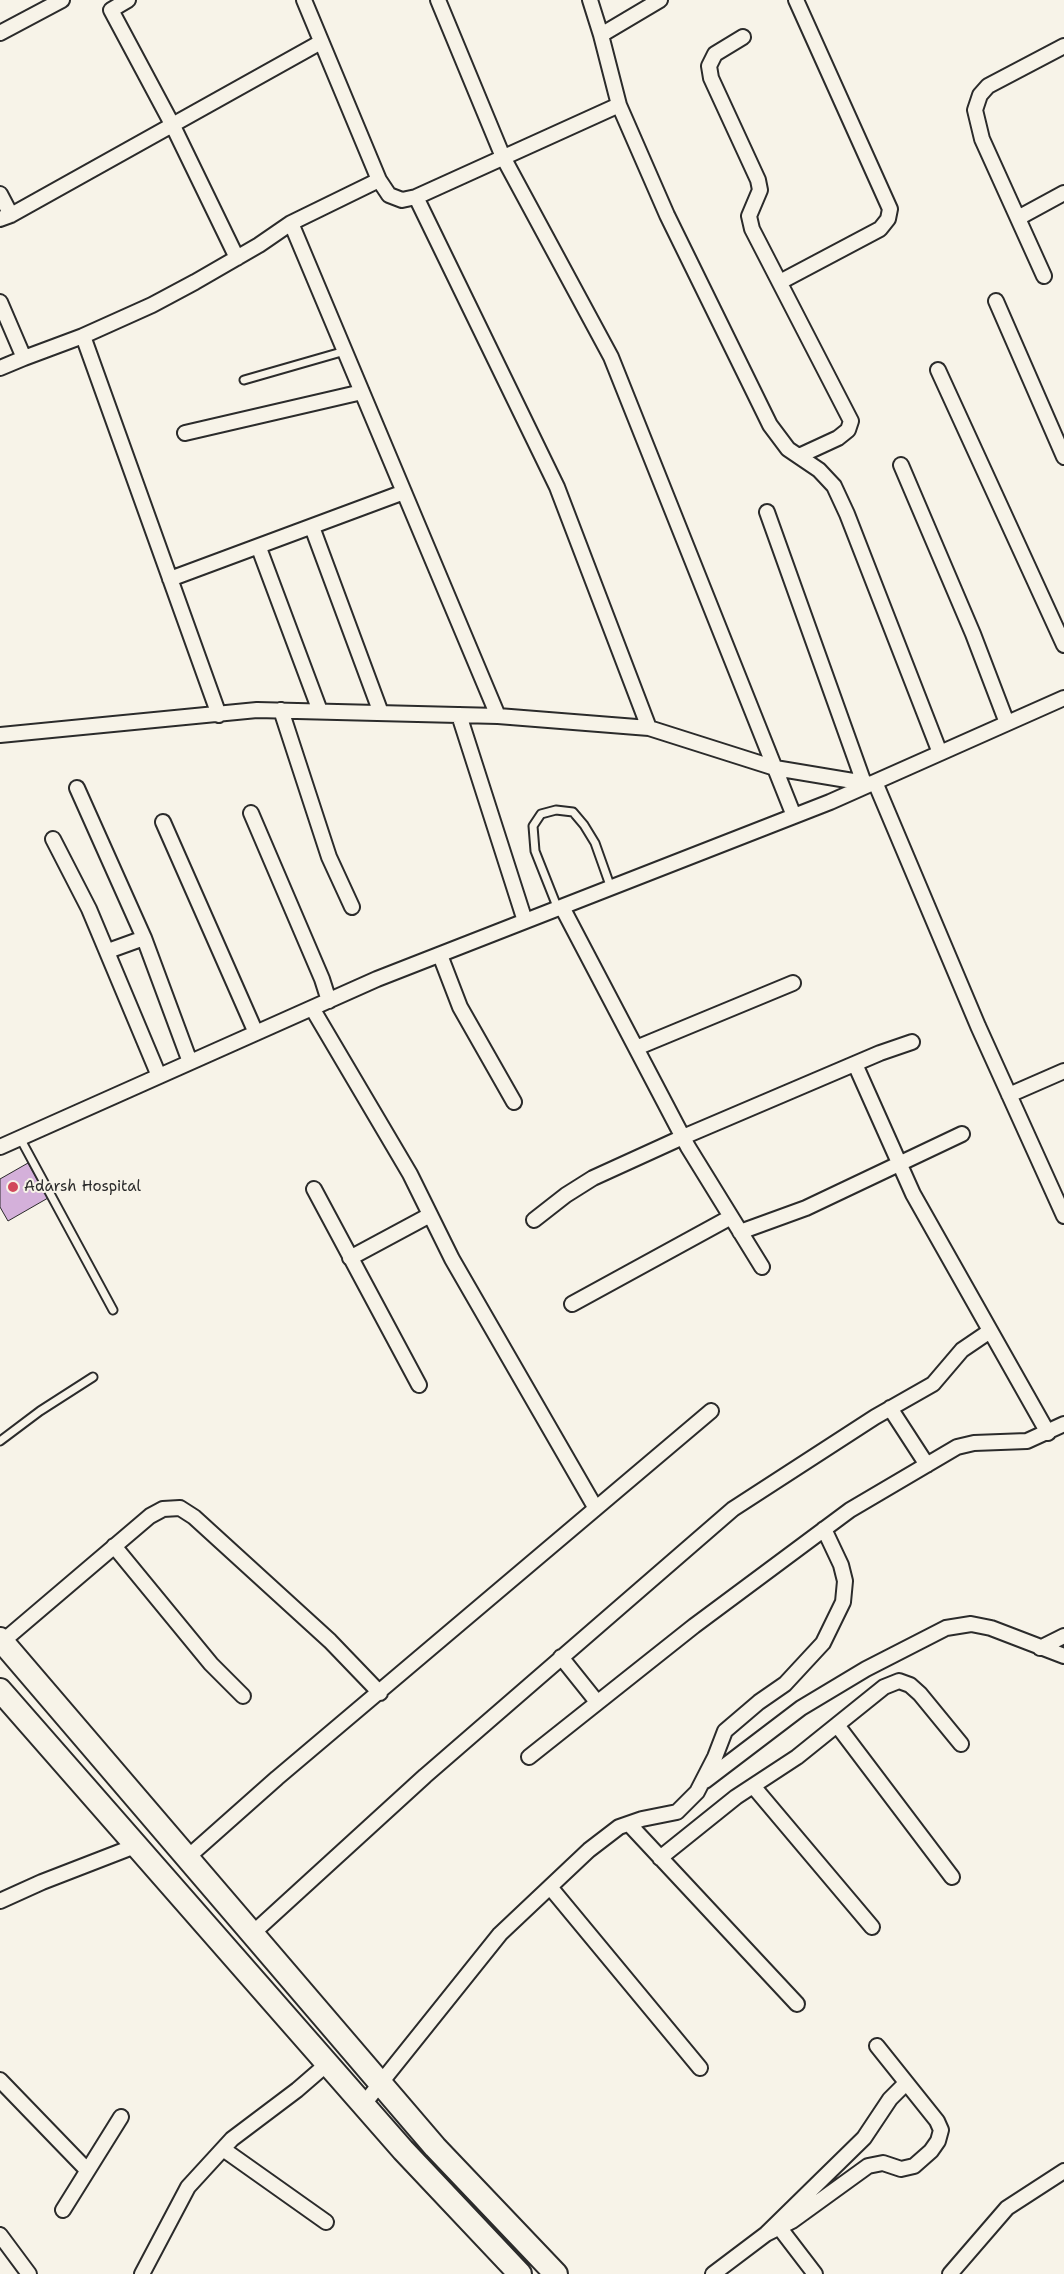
<!DOCTYPE html>
<style>
body{margin:0}
canvas{display:block;background:#f7f3e8}
</style>
<canvas width="1064" height="2274"></canvas>
<script>
const ctx = document.querySelector('canvas').getContext('2d');
ctx.lineJoin = 'round';
function fill(path, color) { ctx.fillStyle = color; ctx.fill(path, 'evenodd'); }
const poly = rows => new Path2D(rows.map(r => 'M' + r).join(''));
function strokePath(path, color, width, dash) { ctx.strokeStyle = color; ctx.lineWidth = width; ctx.lineCap = dash ? 'butt' : 'round'; ctx.setLineDash(dash || []); ctx.stroke(path); }
function label(font, color, halo, rows, align = 'center') {
  ctx.font = font + ' "Shantell Sans",sans-serif'; ctx.lineWidth = 4; ctx.setLineDash([]); ctx.textBaseline = 'middle'; ctx.strokeStyle = halo; ctx.fillStyle = color; for (const [text, x, y, turn = 0] of rows) {
    ctx.save(); ctx.translate(x, y); ctx.rotate((+turn || 0) * Math.PI / 180); ctx.textAlign = isNaN(turn) ? turn : align; if (halo) ctx.strokeText(text, 0, 0); ctx.fillText(text, 0, 0); ctx.restore();
  }
}
const building = poly([
 [28,1163,48,1198,8,1221,0,1207,0,1179,28,1163]
]);
const service = poly([
 [244,380,345,351],
 [558,909,535,851,533,826,541,814,556,810,573,812,584,825,595,843,611,888],
 [20,1138,113,1310],
 [0,1441,40,1411,93,1377]
]);
const minor = poly([
 [128,0,111,10,173,126,237,258],
 [304,0,379,180],
 [438,0,503,157,611,357,794,816],
 [590,0,601,35],
 [0,33,62,0],
 [743,37,715,54,709,66,711,78,758,180,760,190,749,216,752,229,851,421,848,430,838,438,799,456],
 [619,105,667,215,770,425,788,449,819,470,834,486,847,514,940,753],
 [0,194,11,215,0,219],
 [416,197,557,487,649,728,775,768,871,784],
 [11,215,321,42],
 [1018,218,1064,193],
 [1044,276,982,139,975,110,980,95,988,86,1064,46],
 [780,282,880,229,888,219,890,209,796,0],
 [996,301,1064,457],
 [0,302,24,358,83,336,219,715],
 [83,336,152,305,195,282,259,245,291,223],
 [0,368,24,358],
 [938,370,1064,645],
 [185,433,362,392],
 [901,465,973,634,1007,723],
 [767,512,864,783],
 [312,527,381,713],
 [259,548,320,711],
 [170,579,404,492],
 [281,710,329,857,352,907],
 [459,715,525,921],
 [498,716,649,728],
 [0,735,257,710,498,716,291,223,379,180,389,195,402,200,416,197,619,105,601,35,660,0],
 [875,782,978,1026,1064,1216],
 [77,788,144,938,190,1062],
 [251,813,322,979,329,1001],
 [163,822,256,1033],
 [53,839,89,909,159,1076],
 [562,907,688,1147,762,1267],
 [108,951,144,938],
 [440,955,460,1007,514,1102],
 [312,1008,410,1174,452,1259,595,1507],
 [636,1048,793,983],
 [855,1064,913,1194,1048,1433],
 [1009,1095,1064,1071],
 [0,1147,377,979,830,802,1064,698],
 [314,1189,419,1385],
 [534,1220,566,1195,593,1178,683,1137,880,1053,912,1042],
 [740,1232,806,1208,962,1134],
 [350,1258,430,1215],
 [572,1304,731,1217],
 [890,1408,927,1465],
 [114,1546,211,1664,243,1696],
 [2,1642,150,1516,163,1509,180,1508,194,1517,330,1641,380,1693],
 [1040,1648,1064,1636],
 [561,1657,597,1702],
 [837,1725,952,1877],
 [529,1757,694,1626,850,1510,957,1447,974,1443,1027,1441,1064,1424],
 [705,1781,801,1708,866,1669,946,1628,971,1624,991,1628,1064,1656],
 [753,1786,872,1927],
 [629,1824,797,2004],
 [188,1857,277,1778,711,1411],
 [660,1858,736,1797,797,1757,884,1687,899,1681,910,1685,920,1694,961,1744],
 [550,1887,700,2068],
 [0,1901,42,1882,135,1846],
 [253,1933,425,1776,733,1509,875,1417,933,1384,962,1350,990,1331],
 [0,2080,87,2170],
 [363,2105,500,1934,589,1850,619,1827,642,1819,677,1812,697,1792,715,1757,725,1731,759,1702,785,1684,823,1643,843,1602,845,1581,841,1565,824,1529],
 [223,2149,326,2222],
 [63,2210,121,2117],
 [779,2227,815,2274],
 [766,2234,792,2221,868,2166,883,2163,901,2169,914,2166,931,2151,938,2141,941,2130,937,2121,877,2046],
 [0,2235,29,2274],
 [142,2274,188,2187,232,2139,297,2090,327,2064],
 [713,2274,766,2234,864,2138,890,2099,906,2083],
 [950,2274,1007,2208,1064,2171]
]);
const primary = poly([
 [0,1639,435,2147,556,2274],
 [0,1690,403,2150,520,2274]
]);
const markers = [
 [13,1187,6,"#d1495b"]
];
const poiNames = [
 ["Adarsh Hospital",24,1187]
];
fill(building, '#d4b0da');
strokePath(building, '#2b2b2b', 1);
strokePath(service, '#2b2b2b', 11);
strokePath(minor, '#2b2b2b', 18);
strokePath(primary, '#2b2b2b', 26);
strokePath(service, '#f7f3e8', 7);
strokePath(minor, '#f7f3e8', 14);
strokePath(primary, '#f7f3e8', 22);
for (const [x, y, r, color] of markers) { const dot = new Path2D(); dot.arc(x, y, r, 0, 2 * Math.PI); ctx.fillStyle = color; ctx.fill(dot); strokePath(dot, '#f7f3e8', 2); }
label('15px', '#2b2b2b', '#f7f3e8', poiNames, 'left');
</script>
